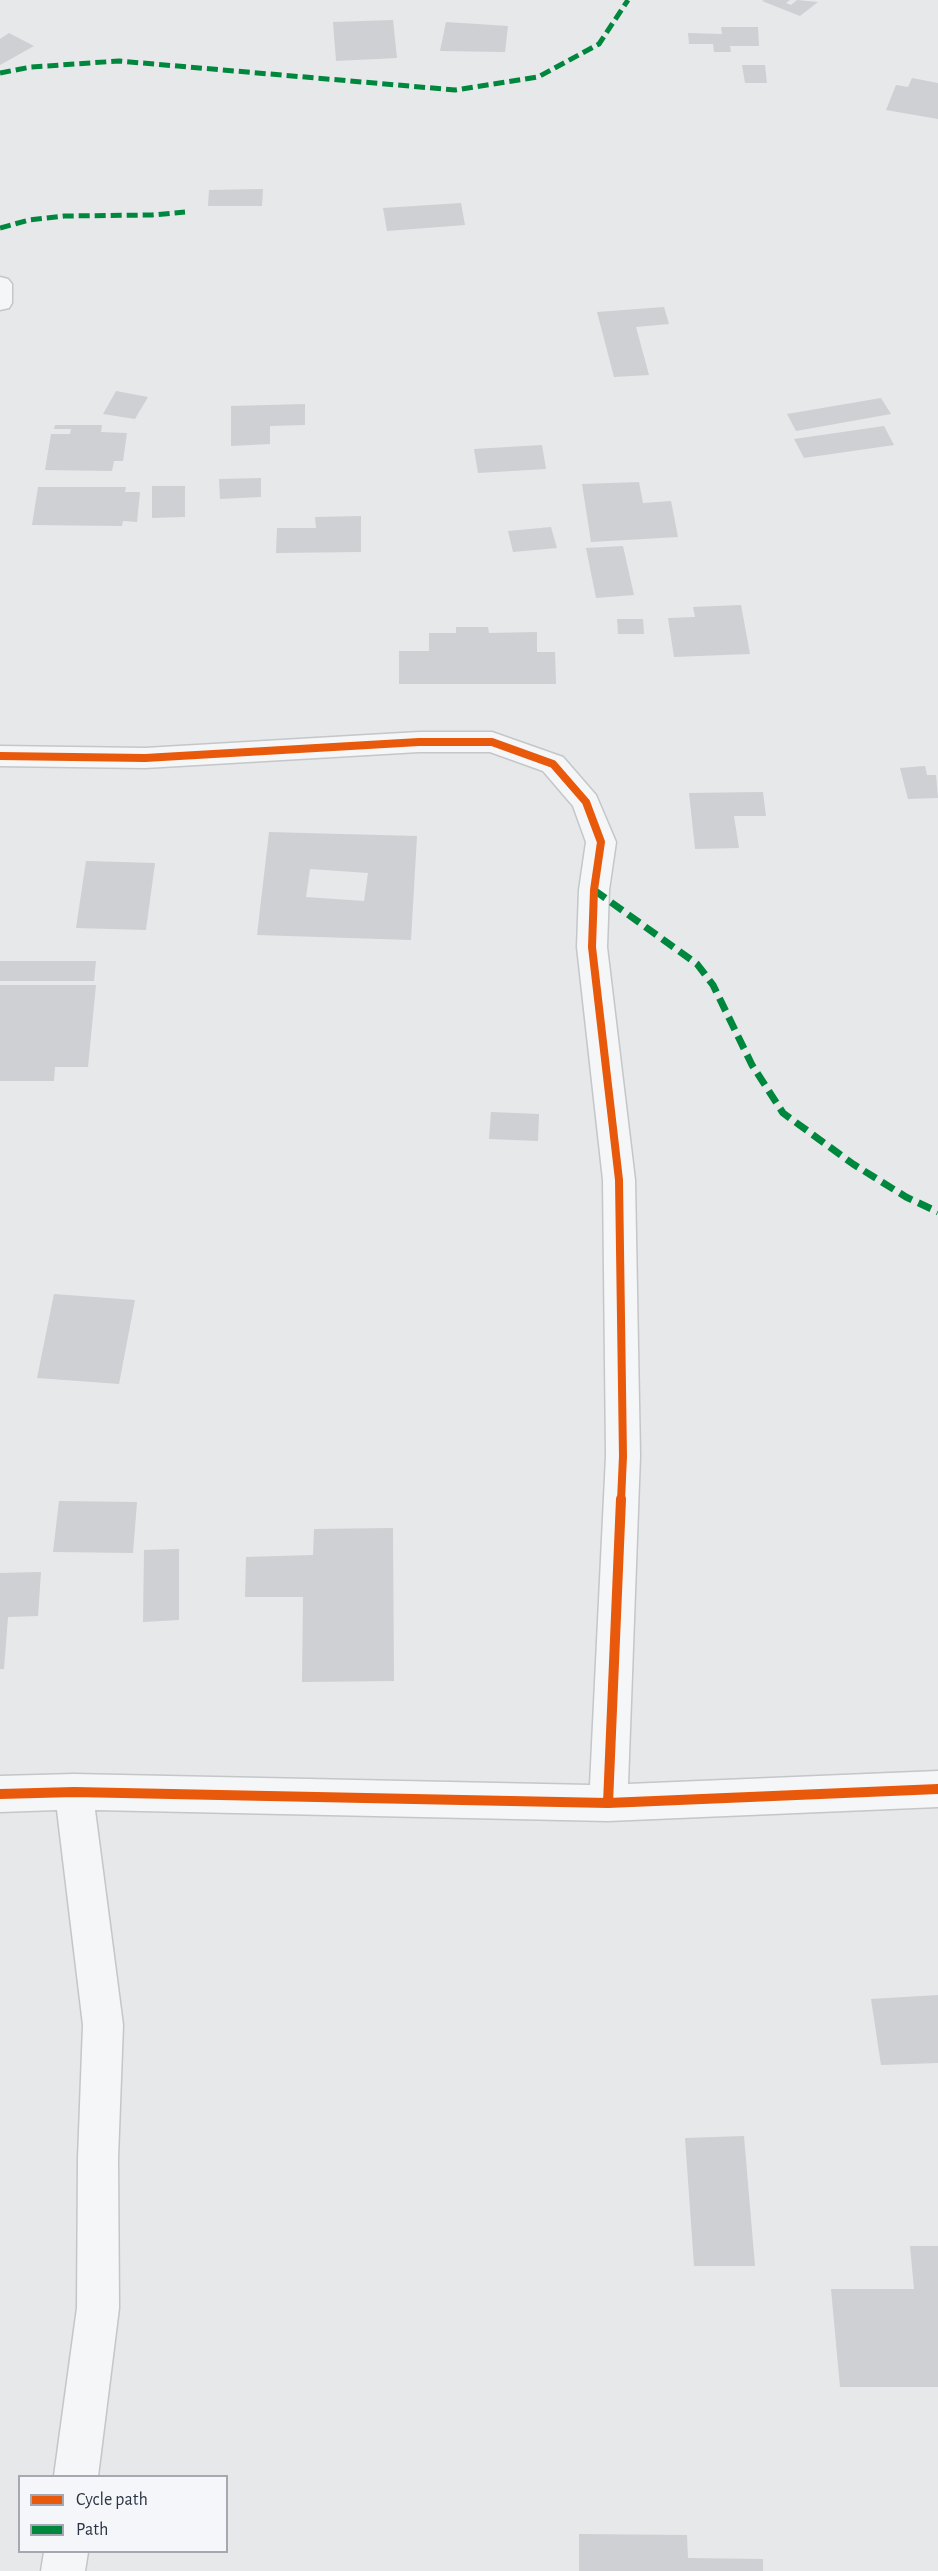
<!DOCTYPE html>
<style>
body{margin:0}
#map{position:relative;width:938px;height:2571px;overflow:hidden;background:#e6e8ea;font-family:"Alegreya Sans",sans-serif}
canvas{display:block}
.legend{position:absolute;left:18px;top:2475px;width:210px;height:78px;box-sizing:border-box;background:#f4f6f9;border:2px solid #a4a8b1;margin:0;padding:8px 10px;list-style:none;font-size:18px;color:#2b3445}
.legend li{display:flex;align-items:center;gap:12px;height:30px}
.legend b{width:30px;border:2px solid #a4a8b1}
</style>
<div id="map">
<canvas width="938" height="2571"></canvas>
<ul class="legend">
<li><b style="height:8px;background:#e8590c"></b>Cycle path</li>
<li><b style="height:8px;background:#00873e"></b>Path</li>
</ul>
</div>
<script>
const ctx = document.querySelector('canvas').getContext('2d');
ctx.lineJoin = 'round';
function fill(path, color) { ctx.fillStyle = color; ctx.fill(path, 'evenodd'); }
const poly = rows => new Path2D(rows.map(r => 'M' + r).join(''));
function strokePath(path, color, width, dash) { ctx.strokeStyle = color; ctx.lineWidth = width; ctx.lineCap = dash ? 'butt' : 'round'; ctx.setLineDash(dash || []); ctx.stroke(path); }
const building = poly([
 [764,0,790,0,786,3,791,5,797,0,818,2,800,16,762,1],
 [393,20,397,58,336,61,333,22],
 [446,22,508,26,505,52,440,51],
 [721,27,758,27,759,46,730,46,731,52,714,52,713,44,689,44,688,33,722,34],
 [9,33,34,46,0,65,0,39],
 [742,65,765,65,767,83,745,83],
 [912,78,938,83,938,119,886,110,896,85,908,87],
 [263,189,262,206,208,206,209,190],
 [461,203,465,225,387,231,383,208],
 [664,307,669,324,636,327,649,375,614,377,597,312],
 [116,391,148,397,135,419,103,414],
 [881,398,891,414,796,431,787,414],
 [305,404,305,425,270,426,270,444,231,446,231,406],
 [55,425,102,425,101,432,127,433,123,461,114,461,112,471,45,470,51,434,70,434,71,429,54,429],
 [884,426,894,445,804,458,794,439],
 [542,445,546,469,478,473,474,449],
 [261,478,261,497,220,499,219,479],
 [639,482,643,503,671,501,678,537,591,542,582,484],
 [152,486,185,486,185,517,152,518],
 [38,487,126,487,125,492,140,492,137,522,123,521,122,526,32,525],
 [361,516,361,552,276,553,277,528,316,528,315,517],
 [551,527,557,548,513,552,508,531],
 [623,546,634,595,596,598,586,548],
 [741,605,750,654,674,657,668,618,695,617,693,607],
 [617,619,643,619,644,634,618,634],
 [456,627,488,627,489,633,537,632,537,652,555,652,556,684,399,684,399,651,429,651,429,633,456,633],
 [925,766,927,775,936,775,938,798,908,799,900,768],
 [763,792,766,816,734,816,739,848,695,849,689,793],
 [269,832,417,836,411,940,257,935],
 [310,869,368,873,364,901,306,897],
 [86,861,155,863,146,930,76,928],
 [0,961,96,961,94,981,0,981],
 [0,985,96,985,88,1067,55,1067,54,1081,0,1081],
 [491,1112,539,1114,538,1141,489,1139],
 [54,1294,135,1300,119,1384,37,1378],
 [59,1501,137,1502,133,1553,53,1552],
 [393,1528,394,1681,302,1682,303,1597,245,1597,246,1557,313,1555,314,1529],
 [179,1549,179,1620,143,1622,144,1550],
 [41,1572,38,1616,8,1617,4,1669,0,1669,0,1573],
 [938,1995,938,2063,881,2065,871,1999],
 [744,2136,755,2266,694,2266,685,2138],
 [910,2246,938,2246,938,2387,840,2387,831,2289,914,2289],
 [579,2534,687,2535,688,2558,763,2559,763,2571,579,2571]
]);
const street = poly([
 [0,277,8,279,12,284,12,303,9,308,0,310,0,277],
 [419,732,492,732,563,757,596,795,616,842,609,890,607,947,635,1180,640,1456,628,1784,938,1771,938,1807,608,1821,95,1810,123,2025,118,2158,119,2308,98,2476,54,2476,77,2308,78,2158,83,2025,57,1810,0,1812,0,1776,74,1774,590,1785,606,1456,603,1180,577,947,579,890,586,842,573,806,543,771,490,752,419,752,145,768,0,766,0,746,145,748,419,732],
 [44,2552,88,2552,85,2571,41,2571,44,2552]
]);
const quietFar1 = poly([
 [0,73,31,67,119,61,455,90,538,77,599,44,628,0],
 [0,228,29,220,64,216,152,215,185,212]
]);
const quiet = poly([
 [594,890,697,964,713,985,752,1065,783,1113,853,1164,906,1197,938,1212]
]);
const cyclewayFar1 = poly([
 [0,756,145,758,419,742,492,742,553,764,586,802,601,842,594,890,592,947,619,1180,623,1456,621,1501]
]);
const cycleway = poly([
 [0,1794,74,1792,608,1803,938,1789],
 [608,1803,621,1499]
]);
fill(building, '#ced0d3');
strokePath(street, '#c4c6c8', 3);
fill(street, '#f5f6f7');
strokePath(quietFar1, '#00873e', 5, [11, 5]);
strokePath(quiet, '#00873e', 7, [14, 7]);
strokePath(cyclewayFar1, '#e8590c', 8);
strokePath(cycleway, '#e8590c', 10);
</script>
